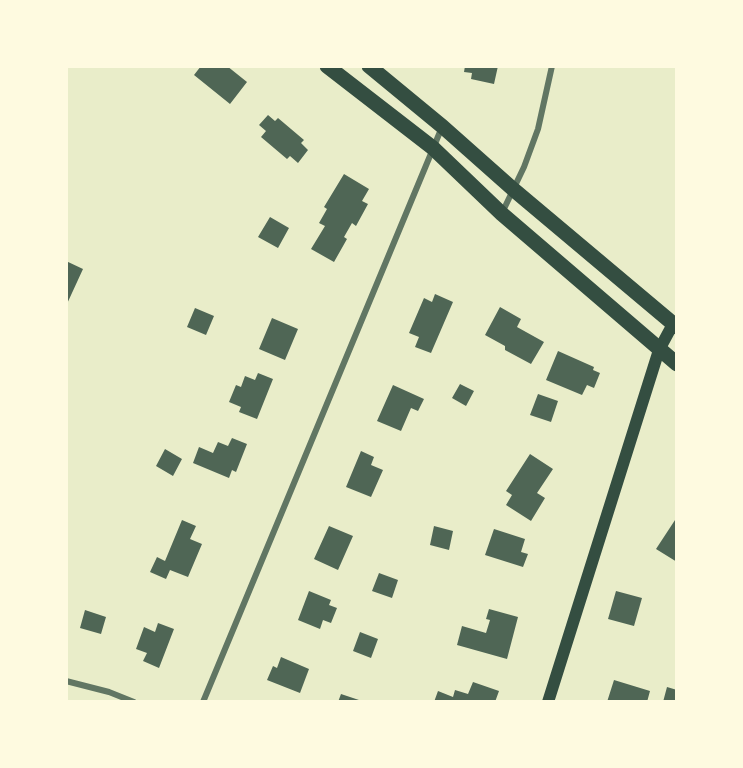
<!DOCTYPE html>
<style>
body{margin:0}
#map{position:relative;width:743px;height:768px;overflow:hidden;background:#e9edc9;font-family:"Fira Sans",sans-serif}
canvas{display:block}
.frame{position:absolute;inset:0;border:68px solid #fefae0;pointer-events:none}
</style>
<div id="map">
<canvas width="743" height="768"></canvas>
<div class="frame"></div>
</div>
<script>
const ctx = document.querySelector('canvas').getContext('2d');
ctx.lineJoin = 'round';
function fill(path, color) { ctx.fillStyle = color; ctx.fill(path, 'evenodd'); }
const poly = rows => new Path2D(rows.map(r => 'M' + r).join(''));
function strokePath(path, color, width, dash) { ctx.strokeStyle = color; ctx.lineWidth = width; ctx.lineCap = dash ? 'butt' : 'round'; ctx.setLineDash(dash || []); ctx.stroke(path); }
const building = poly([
 [201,66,227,66,247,82,230,104,194,75],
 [465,66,498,66,494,84,471,79,472,73,464,72],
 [268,115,275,121,278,118,304,140,301,143,308,150,298,163,290,156,287,159,261,137,266,131,259,125],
 [344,174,369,189,362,201,368,204,356,226,352,223,344,237,347,239,334,262,311,249,325,226,319,223,327,209,324,207],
 [270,217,289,228,278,248,258,237],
 [66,261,83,269,66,306],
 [435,294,453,302,431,353,415,347,419,337,409,333,424,298,432,302],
 [500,307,521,319,517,327,544,342,531,364,505,350,505,346,485,335],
 [195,308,214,316,206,335,187,327],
 [272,318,298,329,285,360,259,349],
 [558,351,594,367,593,370,600,373,594,388,587,385,582,395,546,380],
 [258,373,273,379,257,419,239,412,241,407,229,402,236,385,241,387,245,376,255,380],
 [460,384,474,391,466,406,452,398],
 [393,385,424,399,418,411,411,408,401,431,377,421],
 [538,394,558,401,551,422,530,415],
 [232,438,247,444,236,472,232,470,229,478,193,463,199,447,213,453,218,442,228,446],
 [165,449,182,459,173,476,156,466],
 [361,451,374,457,371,465,383,470,371,497,346,487],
 [530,454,553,469,537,493,545,498,531,521,506,505,512,495,506,491],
 [677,517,677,562,656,549],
 [182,520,196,526,190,539,202,544,188,577,170,570,166,579,150,572,157,557,165,561],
 [329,526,353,536,338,570,314,559],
 [434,526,453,531,449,550,430,545],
 [494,529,525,539,521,552,528,554,523,567,485,555],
 [379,573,398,580,392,598,372,591],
 [309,591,331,600,329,605,337,608,331,623,323,620,320,629,298,620],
 [616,591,642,598,634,626,608,619],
 [489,609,518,617,507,659,457,645,462,626,486,633,490,620,486,619],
 [85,610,106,617,101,634,80,628],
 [158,623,174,629,159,668,143,661,147,653,136,649,144,627,155,632],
 [360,632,378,639,371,658,353,651],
 [281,657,309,669,300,693,267,680,273,666,277,668],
 [614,680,650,691,647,702,607,702],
 [473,682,499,691,495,702,434,702,438,691,453,697,455,690,468,694],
 [667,687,677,690,677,702,663,702],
 [341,694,359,700,358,702,338,702]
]);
const minor = poly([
 [502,213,524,167,538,129,552,66],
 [66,681,109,692,134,702],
 [203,702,442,127]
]);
const secondary = poly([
 [548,702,659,350,673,324]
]);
const primary = poly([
 [327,66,433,148,502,214,677,364],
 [369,66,443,127,514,190,677,327]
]);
fill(building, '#4f6655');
strokePath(minor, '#617663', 6);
strokePath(secondary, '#344e41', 12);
strokePath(primary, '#344e41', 15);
</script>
